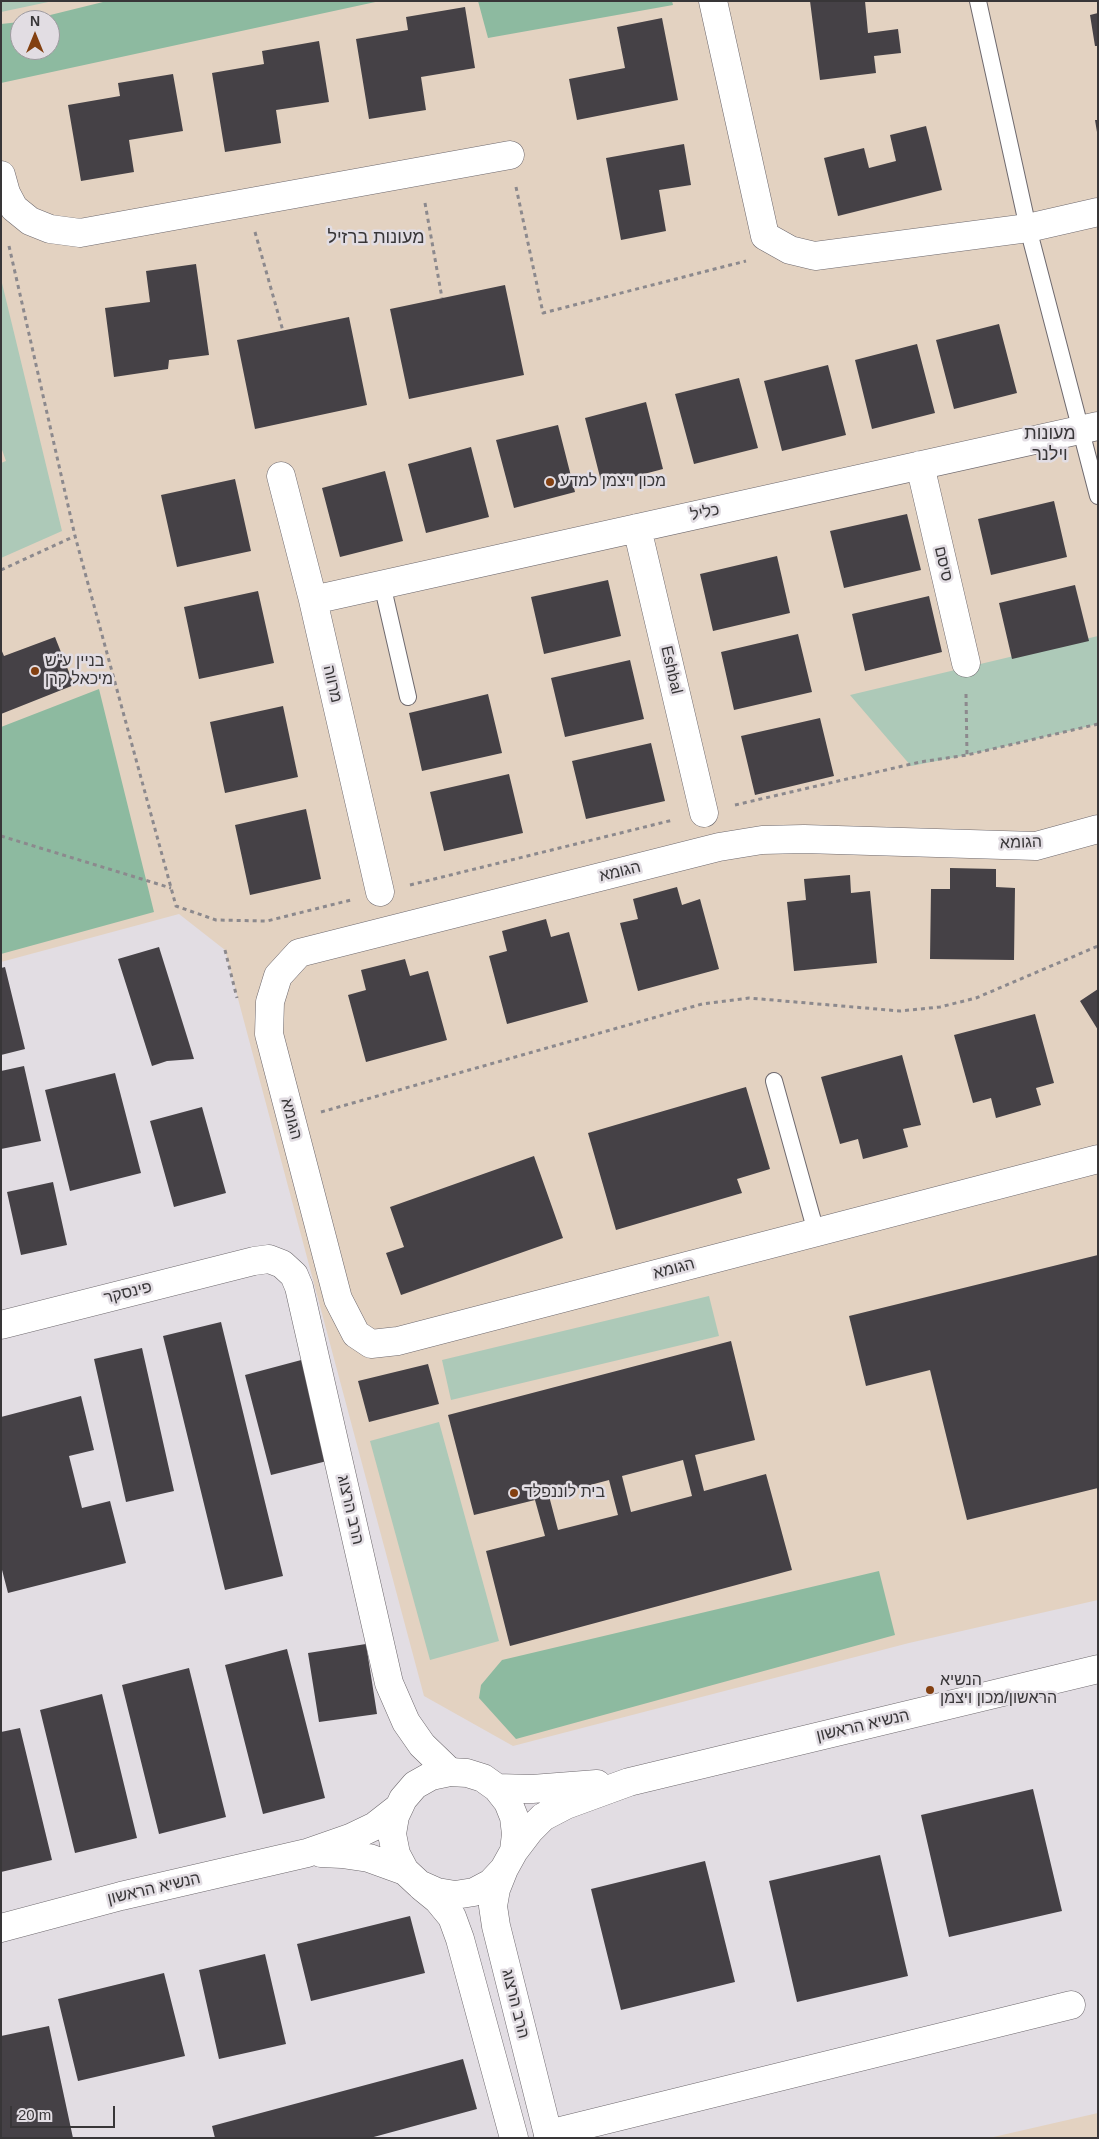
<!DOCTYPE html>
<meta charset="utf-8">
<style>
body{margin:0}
#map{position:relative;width:1099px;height:2139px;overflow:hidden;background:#e2dde3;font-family:Arial,sans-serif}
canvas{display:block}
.frame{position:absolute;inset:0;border:2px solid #383638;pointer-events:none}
.north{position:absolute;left:10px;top:10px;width:50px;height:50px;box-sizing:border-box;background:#e2dde3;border:1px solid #9e9a9f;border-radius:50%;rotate:0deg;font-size:14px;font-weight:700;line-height:20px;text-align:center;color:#383638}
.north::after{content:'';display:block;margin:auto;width:18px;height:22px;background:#834011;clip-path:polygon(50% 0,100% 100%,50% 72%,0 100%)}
.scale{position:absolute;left:10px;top:2106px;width:105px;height:22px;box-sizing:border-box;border:2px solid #383638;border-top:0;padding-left:6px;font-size:15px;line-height:18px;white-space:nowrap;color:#383638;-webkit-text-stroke:4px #e2dde3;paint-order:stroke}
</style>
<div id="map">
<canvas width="1099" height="2139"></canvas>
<div class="frame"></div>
<div class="north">N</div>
<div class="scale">20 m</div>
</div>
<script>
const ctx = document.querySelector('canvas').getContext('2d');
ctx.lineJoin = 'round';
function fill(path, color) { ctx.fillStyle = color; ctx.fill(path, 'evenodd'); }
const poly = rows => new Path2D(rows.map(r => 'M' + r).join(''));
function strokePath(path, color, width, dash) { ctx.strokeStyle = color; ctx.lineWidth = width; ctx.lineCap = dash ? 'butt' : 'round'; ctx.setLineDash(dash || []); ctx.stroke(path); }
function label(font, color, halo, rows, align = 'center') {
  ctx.font = font + ' Arial,"Noto Sans Hebrew",sans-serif'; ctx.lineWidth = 5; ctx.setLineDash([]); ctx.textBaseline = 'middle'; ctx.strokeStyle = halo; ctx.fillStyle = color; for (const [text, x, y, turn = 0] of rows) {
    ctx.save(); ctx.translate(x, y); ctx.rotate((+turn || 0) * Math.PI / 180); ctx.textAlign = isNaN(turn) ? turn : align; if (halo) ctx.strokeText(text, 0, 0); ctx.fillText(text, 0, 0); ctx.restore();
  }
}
const education = poly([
 [1,1,1098,1,1098,1600,909,1643,513,1746,424,1696,225,950,179,914,1,962],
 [20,20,50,20,50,50,20,50],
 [1098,2113,1098,2138,989,2138]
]);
const green = poly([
 [1,1,53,1,1,12],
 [1,279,62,531,1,558,1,463,6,461,1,447],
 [1098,636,1098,724,967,755,911,766,850,695],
 [709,1296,719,1336,451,1400,442,1360],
 [439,1422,499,1641,430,1660,370,1441]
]);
const forest = poly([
 [107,1,380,1,1,83,1,24,20,22,20,50,50,50,50,20,30,20],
 [478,1,672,1,673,5,488,38],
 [99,689,154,912,1,954,1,727],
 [879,1571,895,1635,516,1739,479,1698,481,1685,502,1660]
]);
const building = poly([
 [810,1,865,1,868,33,898,29,901,53,874,56,876,73,820,80],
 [465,7,475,68,421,77,426,110,369,119,356,39,408,30,406,17],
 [1098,13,1098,46,1095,46,1090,15],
 [662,18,678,100,577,120,569,79,625,68,617,27],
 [319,41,329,102,276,110,281,143,225,152,212,73,264,64,262,51],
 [173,74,183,131,129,140,134,172,81,181,68,105,120,96,118,83],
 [1095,120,1098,120,1098,132,1097,132],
 [926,126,942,190,838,216,824,158,864,148,869,168,896,161,890,135],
 [684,144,691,185,659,190,666,231,621,240,606,158],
 [196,264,209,355,169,360,168,369,114,377,105,308,150,302,146,271],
 [505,285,524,375,409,399,390,309],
 [349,317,367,405,255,429,237,340],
 [999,324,1017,393,954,409,936,340],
 [917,344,935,413,872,429,855,360],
 [828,365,846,435,782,451,764,381],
 [739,378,758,448,694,464,675,394],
 [646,402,663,469,602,485,585,418],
 [558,425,575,492,514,508,496,440],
 [471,447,489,517,426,533,408,464],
 [385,471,403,541,340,557,322,488],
 [235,479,251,551,177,567,161,495],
 [1054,501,1067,557,991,575,978,519],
 [907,514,921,570,844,588,830,531],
 [777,556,790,613,713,631,700,574],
 [608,580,621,636,544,654,531,597],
 [1075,585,1089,641,1012,659,999,603],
 [258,591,274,663,199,679,184,607],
 [929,596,942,652,865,671,852,614],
 [798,634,812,692,734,710,721,652],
 [55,637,74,685,1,714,1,649,4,656],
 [630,660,644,719,565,737,551,678],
 [488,694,502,753,422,771,409,713],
 [283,706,298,777,225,793,210,722],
 [820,718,834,776,755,795,741,736],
 [651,743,665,801,586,819,572,761],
 [509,774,523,833,444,851,430,792],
 [306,809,321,879,250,895,235,825],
 [950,868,996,869,996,887,1015,888,1014,960,930,959,931,889,950,889],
 [850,875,851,893,870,891,877,963,794,971,787,902,806,900,804,879],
 [677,887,682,905,700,899,719,969,638,991,620,923,638,919,633,899],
 [546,919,551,937,569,932,588,1002,507,1024,489,956,507,951,502,931],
 [159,947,194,1059,167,1061,152,1066,118,959],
 [405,959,410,976,428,971,447,1040,366,1062,348,995,366,990,361,970],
 [5,967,25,1049,1,1055,1,968],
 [1098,989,1098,1030,1080,1001],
 [1035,1014,1054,1083,1036,1088,1041,1105,996,1118,991,1098,973,1103,954,1035],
 [902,1055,921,1125,903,1129,908,1147,863,1159,858,1139,840,1144,821,1077],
 [24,1066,41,1141,1,1149,1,1071],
 [115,1073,141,1173,70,1191,45,1090],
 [746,1087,770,1169,737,1179,742,1193,616,1230,588,1133],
 [202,1107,226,1193,174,1207,150,1121],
 [534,1156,563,1238,401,1295,386,1253,404,1247,390,1207],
 [53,1182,67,1245,21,1255,7,1192],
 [1098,1255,1098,1488,967,1520,930,1370,866,1386,849,1316],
 [221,1322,283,1576,225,1590,163,1336],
 [731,1341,755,1440,695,1455,704,1491,766,1474,792,1570,510,1646,486,1551,545,1536,535,1500,474,1515,448,1415],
 [683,1460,692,1496,631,1512,622,1476],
 [609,1480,618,1515,558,1530,549,1496],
 [142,1348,174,1491,126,1502,94,1359],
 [305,1359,331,1460,271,1475,245,1375],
 [428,1364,439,1404,369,1422,358,1381],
 [81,1396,94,1450,69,1456,82,1508,110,1501,126,1563,8,1593,1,1566,1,1417],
 [366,1644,377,1714,319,1722,308,1653],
 [287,1649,325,1798,263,1814,225,1665],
 [189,1668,226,1817,159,1834,122,1685],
 [102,1694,137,1838,75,1853,40,1710],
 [20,1728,52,1860,1,1872,1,1732],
 [1033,1789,1062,1911,949,1937,921,1815],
 [880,1855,908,1976,797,2002,769,1881],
 [705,1861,735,1982,621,2010,591,1889],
 [410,1916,425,1973,311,2001,297,1944],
 [265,1954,286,2044,219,2059,199,1970],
 [164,1973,185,2056,78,2081,58,1999],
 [49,2026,73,2138,1,2138,1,2036],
 [463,2059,477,2109,370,2138,215,2138,212,2126]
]);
const path = poly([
 [516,187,543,313,746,261],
 [425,203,442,298],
 [255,232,283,331],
 [9,246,75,536,176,906,216,920,267,921,351,900],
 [1,570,75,536],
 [966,694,967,755],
 [735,805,920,762,967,755,1098,724],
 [1,836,171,888],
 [410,885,673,820],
 [225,950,237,998],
 [321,1112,702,1004,749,998,900,1011,940,1007,976,998,1098,946]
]);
const service = poly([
 [978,1,1028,228,1098,496],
 [382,584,408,697],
 [774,1081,816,1232]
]);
const minor = poly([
 [713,1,765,236,790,250,815,256,1028,228,1098,212],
 [1,175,6,193,14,208,30,221,50,229,80,233,510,155],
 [920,465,966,663],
 [281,476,313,600,380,892],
 [637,528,704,813],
 [313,600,1098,426],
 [1098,829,1036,846,804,839,762,840,719,847,299,953,278,976,270,1002,269,1034,338,1299,356,1334,371,1344,398,1341,1098,1159],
 [1,1325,254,1261,269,1259,282,1264,294,1275,299,1287,389,1683,406,1722,422,1745,450,1772],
 [548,2134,1071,2005]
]);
const tertiary = poly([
 [497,1788,532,1789,597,1784],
 [514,1851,516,1834,514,1817,508,1802,497,1788,483,1778,467,1773,450,1772,431,1776,415,1785,403,1799,395,1816,392,1834,396,1854,405,1871,419,1884,437,1892,455,1895,474,1892,491,1883,504,1869,514,1851,530,1830,543,1817,566,1805,629,1782,1098,1669],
 [321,1853,342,1854,369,1858,405,1871],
 [504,1869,496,1889,493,1906,496,1926,549,2138],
 [422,1887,438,1900,452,1917,460,1939,514,2138],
 [1,1928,121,1896,307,1853,350,1838,375,1826,398,1808]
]);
const markers = [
 [550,482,5,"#834011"],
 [35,671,5,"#834011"],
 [514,1493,5,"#834011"],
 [930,1690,5,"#834011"]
];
const poiNames = [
 ["מכון ויצמן למדע",560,482],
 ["בניין ע\"ש",45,662],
 ["מיכאל קרן",45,680],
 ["בית לוננפלד",524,1493],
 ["הנשיא",940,1681],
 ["הראשון/מכון ויצמן",940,1699]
];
const streetNames = [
 ["כליל",705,513,-12],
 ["סיסם",943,564,77],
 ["Eshbal",671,670,77],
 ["מרווה",332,684,77],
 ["הגומא",1021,843,-2],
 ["הגומא",620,872,-14],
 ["הגומא",291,1119,75],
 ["הגומא",674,1269,-15],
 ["פינסקר",128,1293,-14],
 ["הרב הרצוג",350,1510,77],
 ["הנשיא הראשון",863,1726,-13],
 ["הנשיא הראשון",154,1889,-13],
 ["הרב הרצוג",515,2004,76]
];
const neighbourhoodNames = [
 ["מעונות ברזיל",376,238],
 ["מעונות",1050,434],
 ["וילנר",1050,455]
];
fill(education, '#e3d2c1');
fill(green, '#adc9b8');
fill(forest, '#8dbaa0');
fill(building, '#454146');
strokePath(service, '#6e696e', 18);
strokePath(minor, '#6e696e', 29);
strokePath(tertiary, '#6e696e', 29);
strokePath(path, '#8c898d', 3, [4, 4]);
strokePath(service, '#fff', 16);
strokePath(minor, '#fff', 28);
strokePath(tertiary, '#fff', 28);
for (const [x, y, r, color] of markers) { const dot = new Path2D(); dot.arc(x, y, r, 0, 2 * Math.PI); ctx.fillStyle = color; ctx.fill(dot); strokePath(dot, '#e2dde3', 2); }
label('16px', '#383638', '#e2dde3', poiNames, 'left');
label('16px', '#383638', '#e2dde3', streetNames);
label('18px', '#383638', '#e2dde3', neighbourhoodNames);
</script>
